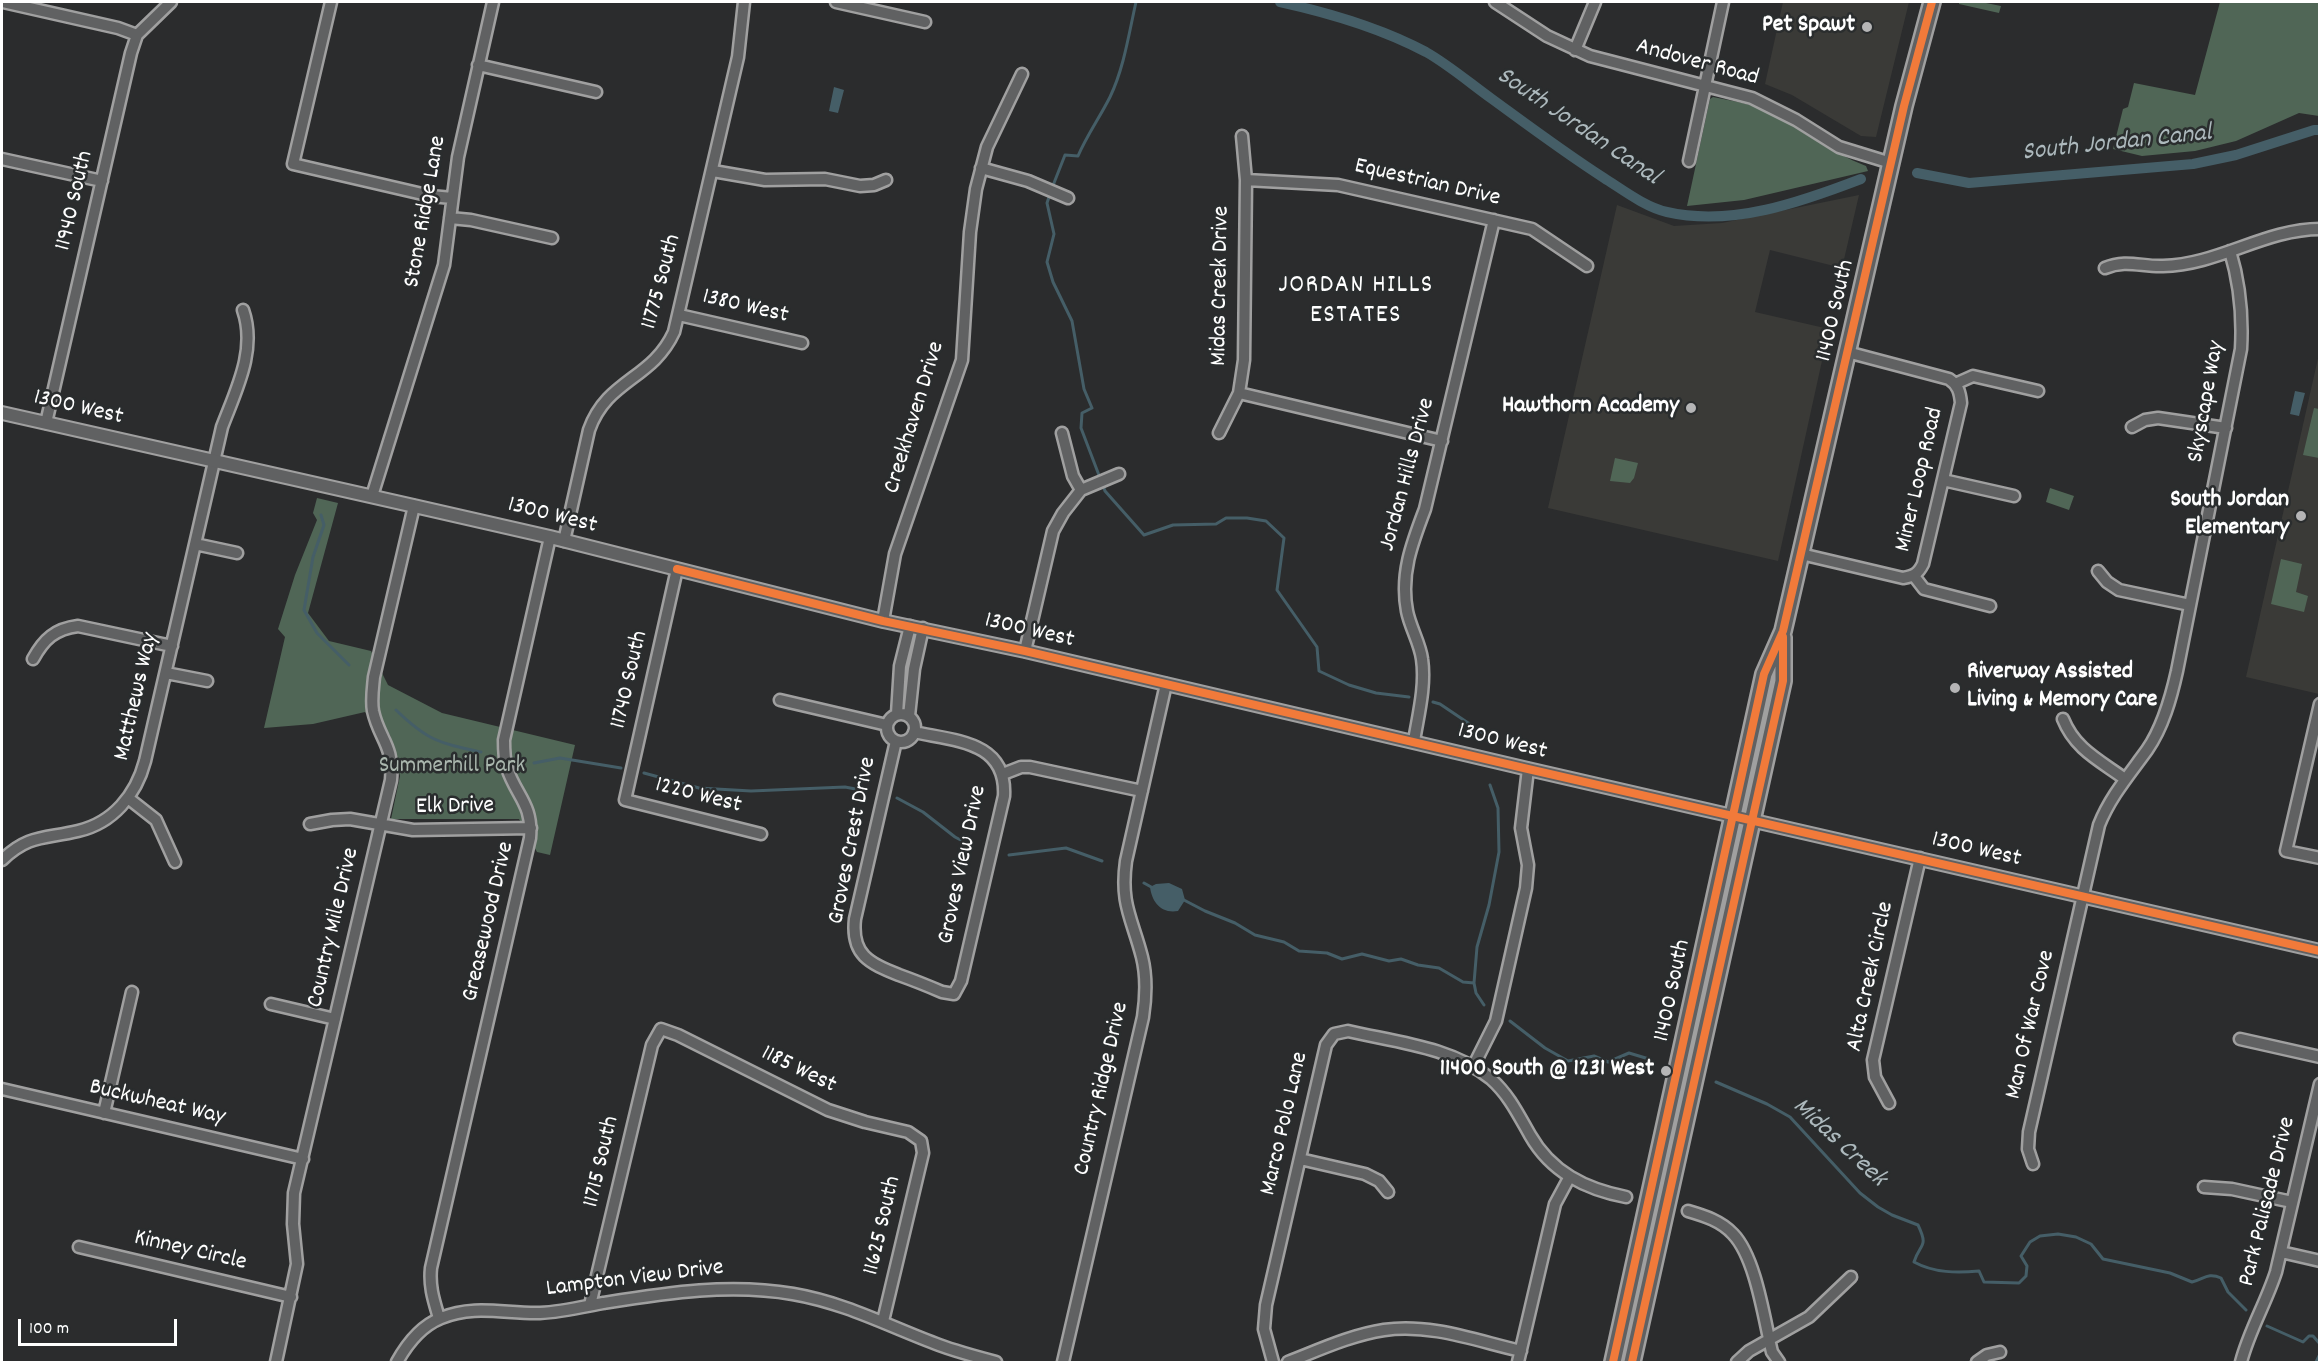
<!DOCTYPE html>
<html>
<head>
<meta charset="utf-8">
<style>
	body { margin:0 }
	#map { position:relative; width:2321px; height:1364px; overflow:hidden; background:#2b2c2d; font-family:Dekko,sans-serif }
	canvas { display:block }
	.frame { position:absolute; inset:0; border:3px solid #fff; pointer-events:none }
	.scale { position:absolute; left:18px; top:1319px; width:159px; height:27px; box-sizing:border-box; border:3px solid #fff; border-top:0; padding-left:8px; font-size:18px; line-height:21px; white-space:nowrap; color:#fff; -webkit-text-stroke:4px #2a2d2e; paint-order:stroke }
</style>
</head>
<body>
<div id="map">
<canvas width="2321" height="1364"></canvas>
<div class="frame"></div>
<div class="scale">100 m</div>
</div>
<script>
const context = document.querySelector('canvas').getContext('2d');
context.lineJoin = 'round';
function fill(path, color) {
  context.fillStyle = color;
  context.fill(path, 'evenodd');
}
function strokePath(path, color, width, dash) {
  context.strokeStyle = color;
  context.lineWidth = width;
  context.lineCap = dash ? 'butt' : 'round';
  context.setLineDash(dash || []);
  context.stroke(path);
}
function write(font, color, halo, rows, align = 'center') {
  context.font = font + ' Dekko,sans-serif';
  context.lineWidth = 5;
  context.setLineDash([]);
  context.textBaseline = 'middle';
  context.strokeStyle = halo;
  context.fillStyle = color;
  for (const [text, x, y, turn = 0] of rows) {
    context.save();
    context.translate(x, y);
    context.rotate((+turn || 0) * Math.PI / 180);
    context.textAlign = isNaN(turn) ? turn : align;
    if (halo) context.strokeText(text, 0, 0);
    context.fillText(text, 0, 0);
    context.restore();
  }
}
const built = new Path2D(`
	M 1783,2 L 1909,2 L 1876,137 L 1861,136 L 1792,95 L 1765,84 Z
	M 1859,195 L 1842,268 L 1770,250 L 1755,312 L 1829,329 L 1778,561 L 1548,508 L 1617,205 L 1674,226 L 1722,223 Z
	M 2319,354 L 2319,694 L 2246,677 Z`);
const green = new Path2D(`
	M 1959,2 L 1981,2 L 2001,6 L 1999,13 L 1959,4 Z
	M 2220,2 L 2319,2 L 2319,116 L 2299,113 L 2236,141 L 2195,151 L 2142,156 L 2113,149 L 2123,109 L 2128,107 L 2134,83 L 2195,95 Z
	M 1713,97 C 1733,101 1754,104 1772,114 C 1805,132 1830,152 1866,166 L 1868,171 L 1744,200 L 1687,206 L 1710,99 Z
	M 2314,408 L 2319,409 L 2319,458 L 2303,455 Z
	M 1615,458 L 1638,463 L 1634,478 L 1630,483 L 1610,481 Z
	M 2050,488 L 2074,496 L 2069,510 L 2046,502 Z
	M 317,498 L 338,503 L 308,613 L 329,641 L 371,651 L 388,685 L 442,713 L 575,745 L 550,855 L 537,852 L 519,819 L 391,819 L 400,776 L 390,735 L 365,712 L 313,724 L 264,728 L 285,637 L 278,629 L 295,575 L 317,520 L 313,513 Z
	M 2281,559 L 2302,564 L 2296,592 L 2308,596 L 2304,612 L 2271,604 Z`);
const water = new Path2D(`
	M 834,87 L 844,90 L 838,113 L 829,111 Z
	M 2295,391 L 2305,393 L 2299,416 L 2290,414 Z
	M 1169,883 L 1182,889 L 1185,900 L 1178,911 C 1161,914 1152,902 1150,887 L 1156,884 Z`);
const stream = new Path2D(`
	M 1052,188 L 1065,155 L 1078,156 C 1087,135 1100,117 1110,97 C 1124,68 1129,33 1136,2
	M 1050,194 L 1047,203 L 1054,234 L 1047,262 L 1053,282 L 1072,321 L 1084,389 L 1092,408 L 1082,413 L 1081,428 L 1105,491 L 1144,535 L 1173,525 L 1216,524 L 1226,518 L 1247,518 L 1266,521 L 1284,538 L 1277,590 L 1317,647 L 1319,671 L 1349,685 L 1376,693 L 1409,697
	M 321,515 L 324,525 L 313,557 L 304,610 L 317,633 L 349,665
	M 1433,702 L 1440,704 L 1483,733
	M 396,710 C 428,741 439,743 481,752
	M 534,763 L 560,758 L 621,768
	M 644,773 L 699,788 L 751,791 L 845,787 L 866,791
	M 897,798 L 923,812 L 955,837 L 972,846
	M 1009,855 L 1066,848 L 1102,861
	M 1144,883 L 1153,888
	M 1182,899 L 1205,911 L 1235,923 L 1255,935 L 1284,942 L 1299,951 L 1327,953 L 1342,959 L 1362,954 L 1389,961 L 1401,959 L 1418,965 L 1439,968 L 1463,982 L 1474,983
	M 1484,1005 L 1476,993 L 1474,983 L 1477,947 L 1489,905 L 1499,852 L 1498,808 L 1490,785
	M 1510,1021 L 1545,1048 L 1568,1061 L 1594,1056 L 1608,1062 L 1629,1053 L 1649,1059
	M 1716,1082 L 1767,1104 L 1790,1117 L 1860,1193 L 1878,1207 L 1892,1215 L 1918,1225 C 1929,1248 1920,1243 1914,1262 C 1934,1273 1957,1273 1979,1271 L 1984,1282 L 2019,1283 L 2026,1276 L 2027,1266 L 2021,1256 L 2030,1242 L 2040,1236 L 2058,1234 L 2076,1237 L 2091,1244 L 2103,1259 L 2170,1273 L 2192,1282 C 2204,1279 2208,1272 2221,1278 L 2228,1292 L 2246,1310
	M 2267,1326 L 2303,1342 L 2309,1336 L 2313,1336 L 2320,1344
	M 2316,1362 L 2320,1354`);
const canal = new Path2D(`
	M 1280,2 C 1330,13 1381,28 1426,52 C 1449,65 1471,84 1492,99 C 1529,126 1565,153 1604,178 C 1623,190 1645,207 1667,212 C 1732,227 1801,202 1861,179
	M 1917,173 L 1969,183 L 2193,164 L 2236,155 L 2314,130 L 2320,130`);
const minor = new Path2D(`
	M 3,2 L 118,28 L 137,35
	M 331,2 L 293,164 L 431,196 L 452,198
	M 836,2 L 925,22
	M 1495,2 L 1547,36 L 1590,56 L 1752,98 L 1796,120 L 1839,147 L 1891,163
	M 1575,50 L 1595,2
	M 478,65 L 596,92
	M 2,159 L 102,181
	M 1689,161 L 1723,2
	M 981,168 L 1028,181 L 1068,198
	M 713,171 L 765,180 L 825,179 L 860,186 L 874,185 L 886,180
	M 1246,180 L 1338,185 L 1532,229 L 1587,266
	M 450,218 L 471,220 L 552,238
	M 2105,268 C 2126,259 2142,267 2163,266 C 2218,265 2265,229 2320,229
	M 679,315 L 802,343
	M 1955,384 L 1973,376 L 2038,391
	M 1239,393 L 1442,441
	M 46,423 L 131,53 L 137,35 L 171,2
	M 2132,427 L 2145,420 L 2158,418 L 2226,428
	M 1062,433 L 1073,476 L 1081,490
	M 1219,433 L 1239,393 L 1244,360 L 1246,180 L 1242,136
	M 1943,480 L 2014,496
	M 372,496 L 444,265 L 458,157 L 493,2
	M 564,541 L 589,430 C 607,379 652,380 674,332 L 738,57 L 744,2
	M 195,544 L 237,553
	M 1801,554 L 1903,578 C 1914,576 1918,574 1923,564 L 1961,403 C 1960,392 1958,385 1949,379 L 1847,352
	M 677,569 L 625,800 L 761,834
	M 2098,571 L 2107,582 L 2119,590 L 2190,605
	M 1914,576 L 1924,589 L 1990,606
	M 883,621 L 895,554 L 962,360 L 970,232 L 976,189 L 987,147 L 1022,74
	M 1025,651 L 1053,531 L 1063,513 L 1081,490 L 1119,474
	M 33,659 C 44,639 55,629 78,626 L 172,646
	M 166,673 L 207,681
	M 780,700 L 887,725
	M 2320,704 L 2286,851 L 2320,858
	M 897,714 L 900,666 L 910,626
	M887 728a14 14 0 1 1 28 0a14 14 0 1 1-28 0Z
	M 909,716 L 914,669 L 923,628
	M 2063,719 C 2075,749 2099,760 2125,779
	M 896,741 L 855,919 C 851,955 869,963 899,975 C 913,980 928,986 942,992 L 954,994 L 961,981 L 1004,796 C 1007,741 955,741 914,732
	M 1414,741 C 1418,716 1426,686 1422,659 C 1420,643 1410,627 1407,611 C 1400,574 1412,543 1425,509 L 1494,220
	M 1003,774 L 1021,767 L 1030,767 L 1142,791
	M 128,798 L 156,820 L 175,862
	M 310,824 L 332,820 L 350,819 L 413,830 L 531,828
	M 2,860 C 29,834 45,839 78,831 C 113,823 136,795 145,761 L 222,427 C 236,390 257,350 243,310
	M 271,1004 L 335,1019
	M 2240,1039 L 2320,1057
	M 1473,1067 L 1496,1021 L 1526,888 L 1528,865 L 1521,828 L 1528,769
	M 2,1089 L 303,1159
	M 1889,1103 L 1875,1077 L 1873,1060 L 1920,858
	M 104,1113 L 132,992
	M 1300,1159 L 1365,1174 L 1379,1181 L 1388,1192
	M 2033,1164 L 2028,1149 L 2029,1132 L 2099,825 C 2110,797 2129,775 2147,750 C 2163,727 2171,698 2177,671 L 2241,349 C 2243,314 2240,284 2230,251
	M 2204,1187 L 2232,1189 L 2292,1202
	M 1688,1211 C 1705,1216 1721,1221 1733,1234 C 1756,1258 1764,1319 1772,1352 L 1779,1362
	M 79,1247 L 291,1297
	M 2281,1252 L 2320,1261
	M 590,1305 L 652,1045 L 661,1029 L 678,1035 L 828,1110 L 865,1122 L 908,1132 L 921,1141 L 923,1153 L 883,1321
	M 439,1318 C 434,1301 429,1287 431,1268 L 530,838 C 533,804 516,796 507,768 C 504,759 504,749 504,740 L 550,537
	M 276,1362 L 297,1264 L 293,1224 L 294,1193 L 391,780 C 394,745 379,739 373,711 C 371,700 373,688 374,677 L 414,506
	M 397,1362 C 407,1344 421,1326 441,1318 C 474,1304 506,1314 540,1313 C 561,1312 582,1307 603,1303 C 667,1293 729,1283 793,1294 C 846,1303 890,1327 939,1345 C 958,1352 977,1357 996,1362
	M 1063,1362 L 1143,1017 C 1146,997 1147,977 1142,957 C 1132,918 1120,904 1126,861 L 1166,684
	M 1273,1362 L 1264,1329 L 1266,1305 L 1326,1045 L 1334,1034 L 1348,1031 C 1395,1042 1452,1047 1491,1079 C 1509,1095 1518,1114 1530,1135 C 1551,1172 1585,1189 1626,1197
	M 1288,1362 C 1319,1350 1351,1335 1384,1330 C 1430,1323 1477,1341 1521,1351
	M 1518,1362 L 1555,1204 L 1569,1178
	M 1737,1362 L 1749,1351 L 1809,1317 L 1851,1277
	M 1977,1362 L 1987,1355 L 2000,1352
	M 2241,1362 C 2249,1331 2266,1303 2276,1272 L 2320,1084`);
const tertiary = new Path2D(`
	M 2,413 L 414,506 L 550,537 L 883,621 L 1025,651 L 1528,769 L 2320,951`);
const primary = new Path2D(`
	M 1613,1362 L 1764,674 L 1783,631 L 1904,106 L 1932,2
	M 1632,1362 L 1783,681 L 1783,637`);
const cycleway = new Path2D(`
	M 677,569 L 883,621 L 1025,651 L 1528,769 L 2320,951
	M 1613,1362 L 1764,674 L 1783,631 L 1904,106 L 1932,2
	M 1632,1362 L 1783,681 L 1783,637`);
const markers = [
	[1867,27,6,"#b5b5b6"],
	[1691,408,6,"#b5b5b6"],
	[2301,516,6,"#b5b5b6"],
	[1955,688,6,"#b5b5b6"],
	[1666,1071,6,"#b5b5b6"]
];
const poiNames = [
	["Pet Spawt",1855,27],
	["Hawthorn Academy",1679,408],
	["South Jordan",2289,502],
	["Elementary",2289,530],
	["Riverway Assisted",1967,674,"left"],
	["Living & Memory Care",1967,702,"left"],
	["11400 South @ 1231 West",1654,1071]
];
const streetNames = [
	["Andover Road",1697,64,15],
	["Equestrian Drive",1427,184,13],
	["11940 South",76,201,-77],
	["Stone Ridge Lane",427,212,-80],
	["11775 South",663,282,-75],
	["Midas Creek Drive",1222,286,-89],
	["1380 West",745,308,13],
	["11400 South",1837,311,-77],
	["Skyscape Way",2208,402,-80],
	["1300 West",78,409,13],
	["Creekhaven Drive",916,418,-73],
	["Jordan Hills Drive",1409,475,-75],
	["Miner Loop Road",1921,480,-77],
	["1300 West",552,517,14],
	["1300 West",1029,632,13],
	["11740 South",631,680,-77],
	["Matthews Way",138,697,-77],
	["1300 West",1502,743,14],
	["1220 West",698,797,14],
	["Elk Drive",455,808,-1],
	["Groves Crest Drive",854,841,-79],
	["1300 West",1976,851,13],
	["Groves View Drive",964,865,-78],
	["Greasewood Drive",490,922,-77],
	["Country Mile Drive",335,928,-77],
	["Alta Creek Circle",1872,977,-78],
	["11400 South",1674,991,-78],
	["Man Of War Cove",2032,1025,-77],
	["1185 West",798,1071,26],
	["Country Ridge Drive",1103,1089,-77],
	["Buckwheat Way",157,1104,13],
	["Marco Polo Lane",1286,1124,-77],
	["11715 South",603,1162,-77],
	["Park Palisade Drive",2269,1202,-76],
	["11625 South",884,1226,-77],
	["Kinney Circle",190,1252,13],
	["Lampton View Drive",635,1280,-7]
];
const parkNames = [
	["Summerhill Park",452,768]
];
const waterNames = [
	["South Jordan Canal",1577,128,34],
	["South Jordan Canal",2117,145,-6],
	["Midas Creek",1838,1144,43]
];
const neighbourhoodNames = [
	["JORDAN HILLS",1356,287],
	["ESTATES",1356,317]
];
fill(built, '#3a3a37');
fill(green, '#506656');
fill(water, '#455e67');
strokePath(stream, '#455e67', 3);
strokePath(canal, '#455e67', 10);
strokePath(minor, '#a0a0a0', 15);
strokePath(tertiary, '#a0a0a0', 16);
strokePath(primary, '#a0a0a0', 20);
strokePath(minor, '#606162', 10);
strokePath(tertiary, '#606162', 12);
strokePath(primary, '#606162', 15);
strokePath(cycleway, '#f17a3a', 8);
for (const [x, y, r, color] of markers) {
  const dot = new Path2D();
  dot.arc(x, y, r, 0, 2 * Math.PI);
  context.fillStyle = color;
  context.fill(dot);
  strokePath(dot, '#2a2d2e', 2);
}
write('bold 24px', '#fff', '#2a2d2e', poiNames, 'right');
write('24px', '#fff', '#2a2d2e', streetNames);
write('24px', '#aab7ae', '#2a2d2e', parkNames);
write('italic 26px', '#adb9bd', '#2a2d2e', waterNames);
context.letterSpacing = '1.5px';
write('26px', '#fff', '#2a2d2e', neighbourhoodNames);
context.letterSpacing = '0px';
</script>
</body>
</html>
